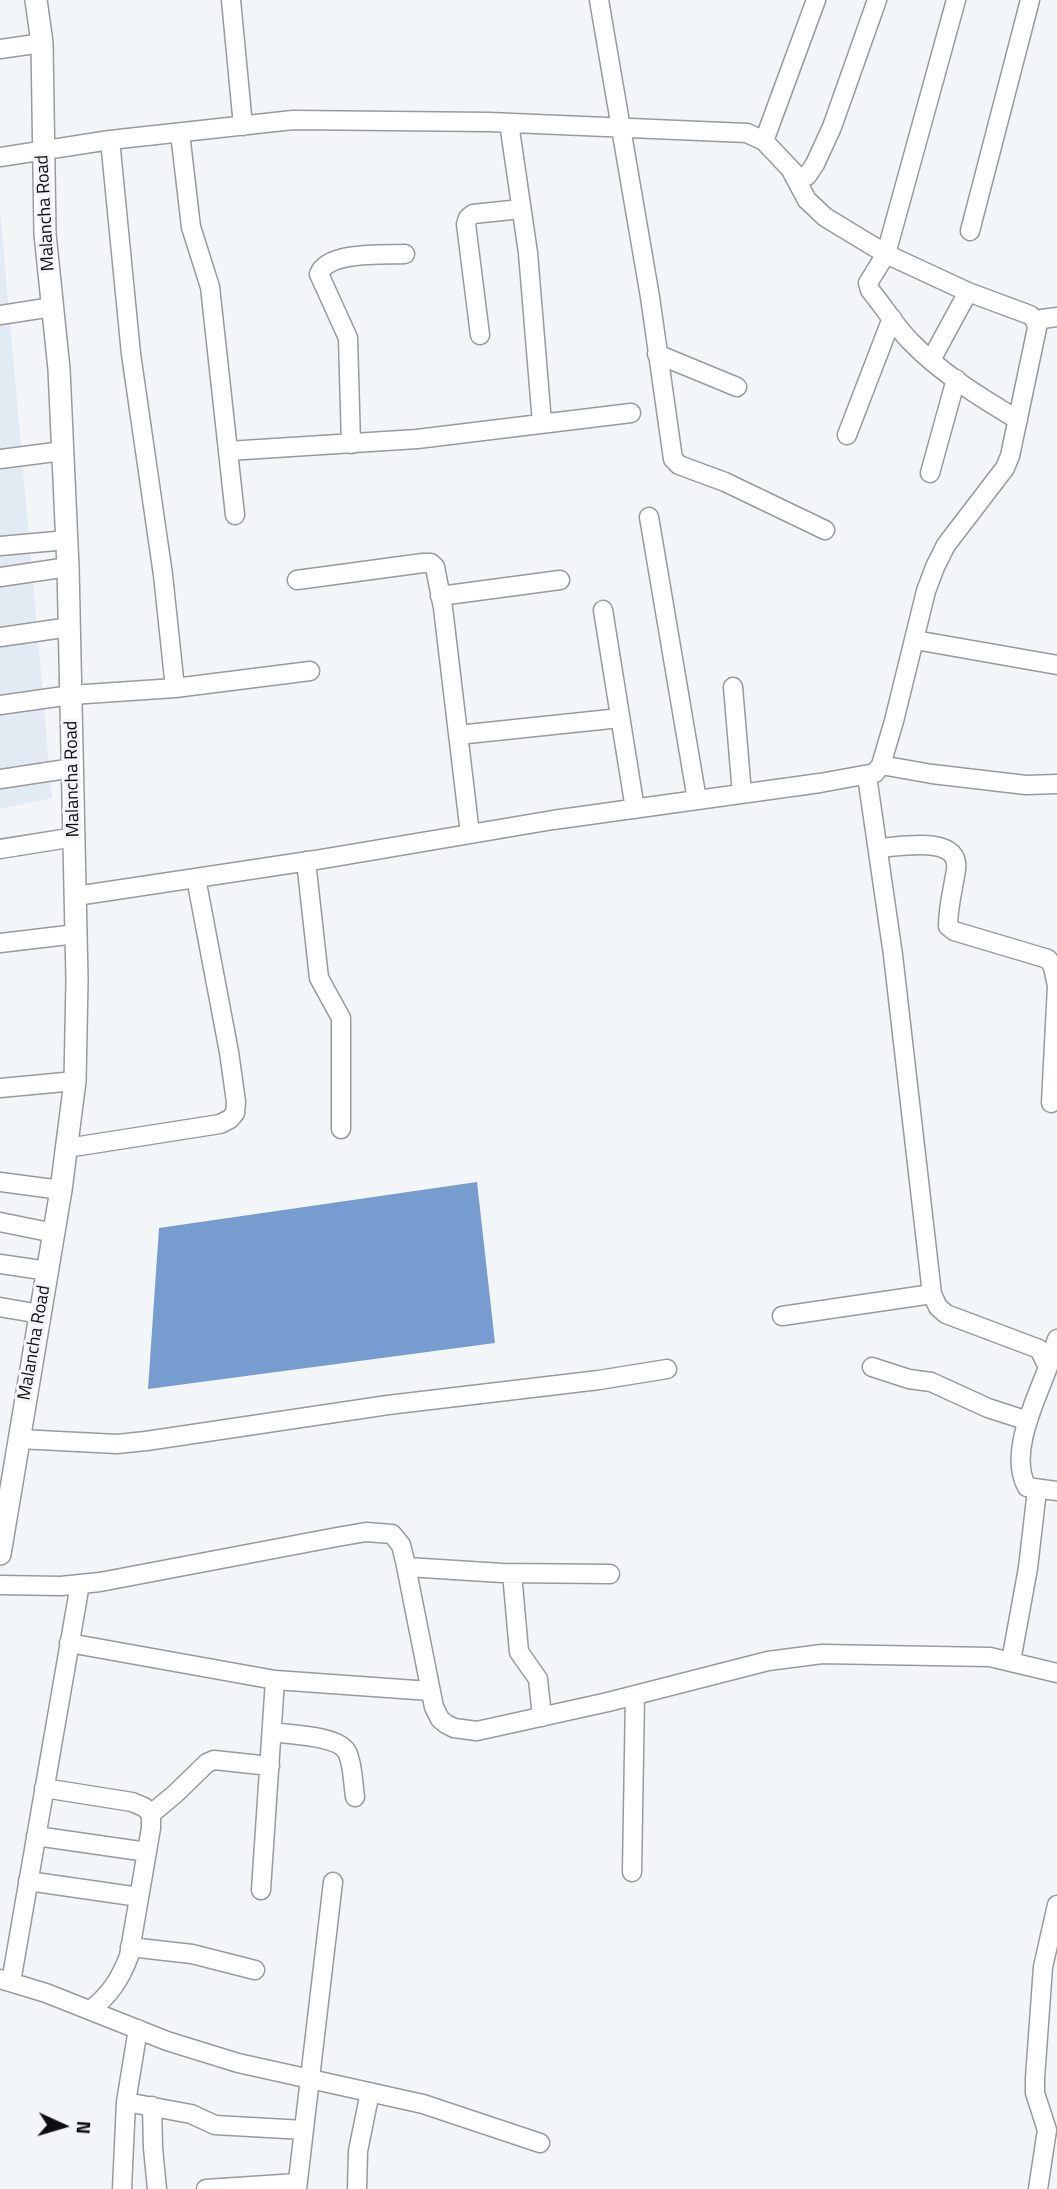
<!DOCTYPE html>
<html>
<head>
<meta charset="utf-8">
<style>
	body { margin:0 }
	#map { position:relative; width:1057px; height:2189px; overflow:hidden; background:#f3f6f9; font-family:"Titillium Web",sans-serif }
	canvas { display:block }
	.north { position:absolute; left:28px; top:2091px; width:70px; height:70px; -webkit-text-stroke:5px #f3f6f9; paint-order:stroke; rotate:94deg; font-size:19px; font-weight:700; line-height:28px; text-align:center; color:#0d0e0f }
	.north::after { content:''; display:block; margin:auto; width:24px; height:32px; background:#0d0e0f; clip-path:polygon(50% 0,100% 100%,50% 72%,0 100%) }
</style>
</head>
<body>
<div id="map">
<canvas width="1057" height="2189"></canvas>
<div class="north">N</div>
</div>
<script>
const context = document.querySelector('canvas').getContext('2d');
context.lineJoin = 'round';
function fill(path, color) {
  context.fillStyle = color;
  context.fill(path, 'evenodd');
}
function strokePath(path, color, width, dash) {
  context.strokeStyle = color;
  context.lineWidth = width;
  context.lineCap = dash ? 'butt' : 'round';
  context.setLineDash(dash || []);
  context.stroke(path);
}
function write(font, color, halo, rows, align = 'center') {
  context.font = font + ' "Titillium Web",sans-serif';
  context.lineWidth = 6;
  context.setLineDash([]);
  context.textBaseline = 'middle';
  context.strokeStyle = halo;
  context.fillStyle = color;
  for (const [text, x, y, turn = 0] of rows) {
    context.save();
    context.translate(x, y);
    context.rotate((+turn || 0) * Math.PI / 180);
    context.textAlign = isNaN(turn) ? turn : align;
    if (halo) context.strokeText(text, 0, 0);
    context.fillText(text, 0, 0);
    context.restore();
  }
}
const built = new Path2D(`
	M 0,209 L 52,798 L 0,809 Z`);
const water = new Path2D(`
	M 477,1182 L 495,1343 L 148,1389 L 159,1228 Z`);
const minor = new Path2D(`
	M 231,0 L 243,126
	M 599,0 L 650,297 L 673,459 L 679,465 L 725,482 L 825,530
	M 956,0 L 886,254 L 868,283 L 870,290 C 884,307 896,327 911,342 C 942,374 980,397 1018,420
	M 0,49 L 42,43
	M 509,123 L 528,253 L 542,423
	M 180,133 L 191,227 L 210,287 L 235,515
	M 110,140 L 131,354 L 163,575 L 175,688
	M 764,141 L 816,0
	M 0,157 L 110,140 L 293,120 L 489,122 L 747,133 L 764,141 L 799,178 L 807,176 L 815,164 L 832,127 L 877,0
	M 970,231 L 1030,0
	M 0,315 L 52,307
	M 1035,320 L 1057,317
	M 480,335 L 466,224 L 468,218 L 473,214 L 521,209
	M 657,354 L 737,387
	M 931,360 L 968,292
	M 847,435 L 892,318
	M 351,444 L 348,338 L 319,274 C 328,251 384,255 405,254
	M 228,451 L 417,439 L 631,413
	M 0,459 L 63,451
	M 930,473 L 956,379
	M 649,517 L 697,800
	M 0,546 L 67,540
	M 0,577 L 68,567
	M 297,580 L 423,563 L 431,563 L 435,567 L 443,608 L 470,834
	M 440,596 L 560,580
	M 603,610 L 635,809
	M 0,637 L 70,627
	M 915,640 L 1057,665
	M 733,687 L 742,794
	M 0,705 L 71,695 L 175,688 L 310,671
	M 458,735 L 620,718
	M 881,765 L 932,774 L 1026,785 L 1057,784
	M 867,776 L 893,955 L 932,1294 L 938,1307 L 946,1314 L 1039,1349 L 1048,1367 C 1036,1400 1008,1454 1027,1487 L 1057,1491
	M 0,779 L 73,768
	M 878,848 C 900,847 961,834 956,870 C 953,889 948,907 948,926 L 954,931 L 1048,959 L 1053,967 L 1057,986 L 1051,1103
	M 0,849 L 75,837
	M 306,861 L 319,978 L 341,1018 L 341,1129
	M 76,896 L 322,859 L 553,820 L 820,783 L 875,773 L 881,765 L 894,721 L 926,591 L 935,567 L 946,545 L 1005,468 L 1010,456 L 1037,328 L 1035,320 L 1030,315 L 968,292 L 886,254 L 848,231 L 825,217 L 807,200 L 792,172
	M 0,943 L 76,934
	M 0,1088 L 75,1081
	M 67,1148 L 220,1124 L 230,1119 L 235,1113 L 236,1102 L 229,1052 L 196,878
	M 0,1182 L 61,1190
	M 0,1222 L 54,1233
	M 0,1264 L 48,1271
	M 0,1307 L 40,1314
	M 782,1316 L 932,1294
	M 872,1367 L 909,1379 L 931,1382 L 988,1408 L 1028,1421
	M 1048,1367 L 1057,1339
	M 19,1439 L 117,1444 L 146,1441 L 388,1405 L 599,1380 L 667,1369
	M 407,1567 L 502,1573 L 610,1574
	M 512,1573 L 519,1652 L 538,1679 L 542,1717
	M 0,1585 L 61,1586 L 100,1582 L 337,1537 L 366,1532 L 392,1534 L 401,1545 L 405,1561 L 434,1707 L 440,1719 L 446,1724 L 454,1728 L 477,1731 L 608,1702 L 768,1661 L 822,1654 L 990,1657 L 1057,1673
	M 69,1643 L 275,1680 L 430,1691
	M 1011,1661 L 1028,1568 L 1037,1490
	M 272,1732 C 290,1735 338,1735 347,1752 C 353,1764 353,1784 355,1797
	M 44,1788 L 132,1802 L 144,1807 L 151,1814 L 151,1828 L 129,1956 C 120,1980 110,1994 91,2010
	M 151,1814 L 175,1794 L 207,1763 L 214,1760 L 270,1766
	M 36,1836 L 147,1852
	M 632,1872 L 635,1695
	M 28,1881 L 139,1897
	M 261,1890 L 275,1680
	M 130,1947 L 192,1954 L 255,1970
	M 0,1979 L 46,1993 L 167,2041 L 238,2063 L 423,2104 L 540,2143
	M 11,1982 L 80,1584
	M 126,2102 L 191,2114 L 215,2125 L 304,2130
	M 152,2106 L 153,2148 L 157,2189
	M 122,2189 L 126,2102 L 138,2029
	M 206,2189 L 297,2183
	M 297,2189 L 333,1882
	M 357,2189 L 358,2151 L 370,2092
	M 1038,2189 L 1047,2130 L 1035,2093 L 1035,2078 L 1043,1967 L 1057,1905`);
const major = new Path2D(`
	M 0,1554 L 61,1190 L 75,1081 L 77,980 L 68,567 L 59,369 L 45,234 L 42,43 L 36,0`);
const streetNames = [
	["Malancha Road",46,213,-93],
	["Malancha Road",73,779,-91],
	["Malancha Road",35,1343,-80]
];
fill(built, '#e2eaf3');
fill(water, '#769cd0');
strokePath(minor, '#989a9d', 21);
strokePath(major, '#989a9d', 24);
strokePath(minor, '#fff', 18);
strokePath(major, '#fff', 21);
write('18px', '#0d0e0f', '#f3f6f9', streetNames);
</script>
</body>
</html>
